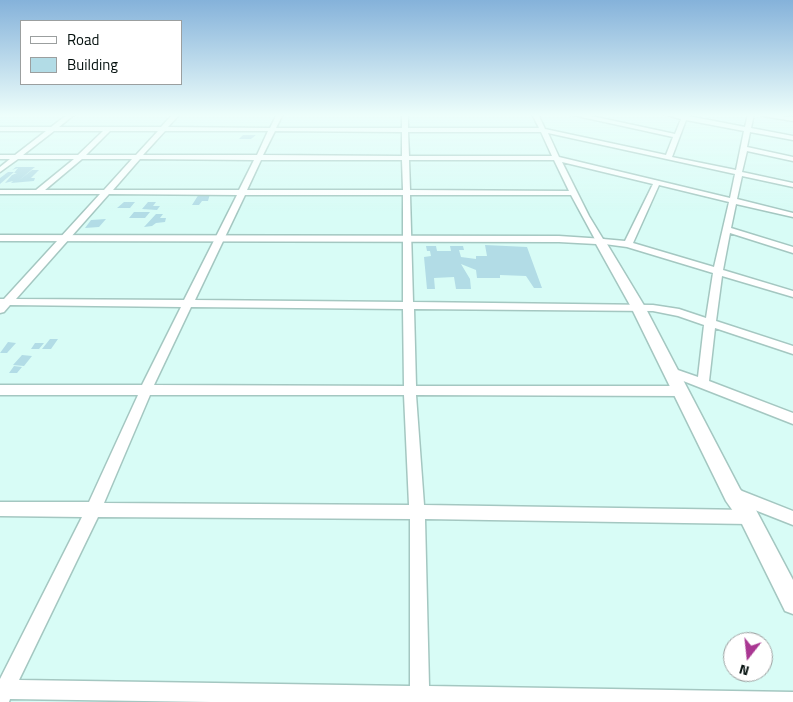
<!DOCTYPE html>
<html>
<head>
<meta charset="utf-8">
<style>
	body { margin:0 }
	#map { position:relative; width:793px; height:702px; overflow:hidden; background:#d8fcf6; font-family:"Titillium Web",sans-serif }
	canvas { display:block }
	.legend { position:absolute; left:20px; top:20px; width:162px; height:65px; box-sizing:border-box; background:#fff; border:1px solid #9b9f9f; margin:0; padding:6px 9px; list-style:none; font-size:15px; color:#04100e }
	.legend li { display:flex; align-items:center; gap:10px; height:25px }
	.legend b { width:25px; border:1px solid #9b9f9f }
	.north { position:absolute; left:723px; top:632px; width:50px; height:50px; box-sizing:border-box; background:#fff; border:1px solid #9b9f9f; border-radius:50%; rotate:196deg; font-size:14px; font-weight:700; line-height:20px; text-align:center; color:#04100e }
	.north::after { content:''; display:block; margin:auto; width:18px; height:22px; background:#a93792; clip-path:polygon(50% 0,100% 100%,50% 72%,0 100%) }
</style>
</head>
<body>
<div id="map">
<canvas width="793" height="702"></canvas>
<ul class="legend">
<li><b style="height:6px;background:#fff"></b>Road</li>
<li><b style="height:14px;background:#b2dce6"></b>Building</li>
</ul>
<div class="north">N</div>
</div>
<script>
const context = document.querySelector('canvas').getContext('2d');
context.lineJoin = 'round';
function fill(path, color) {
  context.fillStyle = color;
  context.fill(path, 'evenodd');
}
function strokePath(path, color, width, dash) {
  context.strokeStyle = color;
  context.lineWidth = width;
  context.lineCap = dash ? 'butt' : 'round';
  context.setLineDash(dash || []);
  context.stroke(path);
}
const building = new Path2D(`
	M 243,135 L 256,135 L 251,139 L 239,139 Z
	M 16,167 L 35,167 L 18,181 L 32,170 L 39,170 L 31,178 L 35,178 L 34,181 L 11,183 L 13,181 L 5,183 L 12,175 L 17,173 L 14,173 L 18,168 L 12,170 Z
	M 8,172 L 14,172 L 0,184 L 0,178 Z
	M 199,194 L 210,194 L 208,201 L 202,201 L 199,205 L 192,205 Z
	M 124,202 L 135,202 L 130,208 L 117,208 Z
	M 148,202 L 156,202 L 153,206 L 160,206 L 157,210 L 142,209 Z
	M 134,212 L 150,212 L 145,218 L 129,218 Z
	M 156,214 L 163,214 L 160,218 L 166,218 L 165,222 L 156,223 L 152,226 L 144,227 Z
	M 106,219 L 99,227 L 85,228 L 91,220 Z
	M 485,245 L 527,247 L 542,288 L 534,288 L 526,276 L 500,275 L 500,278 L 477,278 L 476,270 L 461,264 L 470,279 L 471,289 L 456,289 L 454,277 L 434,278 L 435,289 L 427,289 L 424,257 L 431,256 L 430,251 L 427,251 L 426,246 L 436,246 L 437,251 L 451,251 L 450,246 L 463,246 L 464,250 L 459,250 L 461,257 L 476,259 L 476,256 L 487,256 Z
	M 50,339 L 58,339 L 51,349 L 42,349 Z
	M 8,342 L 16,343 L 7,353 L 0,353 Z
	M 35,343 L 44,343 L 39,349 L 31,349 Z
	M 22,355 L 32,356 L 24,366 L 13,365 Z
	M 14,366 L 22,367 L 17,373 L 9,373 Z`);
const street = new Path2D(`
	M 68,114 L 75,114 L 59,127 L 161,127 L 173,114 L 180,114 L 168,127 L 270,128 L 277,114 L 283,114 L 276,128 L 402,128 L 402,114 L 408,114 L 408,128 L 539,128 L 532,114 L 538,114 L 545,129 L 666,155 L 673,137 L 568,114 L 582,114 L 675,134 L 681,119 L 663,114 L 678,114 L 745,127 L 748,114 L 754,114 L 751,128 L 793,136 L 793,140 L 750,132 L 747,147 L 793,157 L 793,161 L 747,151 L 742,172 L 793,183 L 793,187 L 742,176 L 737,199 L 793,213 L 793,217 L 736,204 L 731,228 L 793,247 L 793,253 L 730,233 L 723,270 L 793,291 L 793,297 L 722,276 L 716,321 L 793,346 L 793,354 L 715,328 L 709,381 L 793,413 L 793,424 L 668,375 L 666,372 L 668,369 L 672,368 L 698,377 L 704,325 L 678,316 L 653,311 L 414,309 L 416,386 L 682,386 L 686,388 L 688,391 L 686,394 L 682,396 L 416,395 L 424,505 L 749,510 L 754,512 L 757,517 L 754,522 L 749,524 L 425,519 L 429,686 L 793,692 L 793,702 L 211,702 L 10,699 L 9,702 L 0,702 L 0,679 L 82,517 L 0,516 L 0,502 L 89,502 L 138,395 L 0,395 L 0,385 L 142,385 L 181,307 L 10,305 L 4,312 L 0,313 L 0,299 L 4,299 L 100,194 L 0,194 L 0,190 L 36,190 L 74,159 L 18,159 L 0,172 L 0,167 L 10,159 L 0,159 L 0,155 L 15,155 L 46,131 L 0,131 L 0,127 L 51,127 ZM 686,120 L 744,131 L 736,170 L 672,157 ZM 54,131 L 103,131 L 78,155 L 23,155 ZM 110,131 L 158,131 L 136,155 L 86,155 ZM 165,131 L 268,131 L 257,155 L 143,155 ZM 275,131 L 402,132 L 402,156 L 263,155 ZM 408,132 L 541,132 L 552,156 L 409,156 ZM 548,133 L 735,174 L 730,198 L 559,157 ZM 82,159 L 132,159 L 104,190 L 45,190 ZM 140,159 L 254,160 L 239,190 L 113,190 ZM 261,160 L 402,160 L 403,190 L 247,190 ZM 409,160 L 554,160 L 569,191 L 410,190 ZM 562,162 L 653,184 L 625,241 L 603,239 L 589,216 ZM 659,185 L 729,202 L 714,267 L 633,243 ZM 109,194 L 237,195 L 184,300 L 16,299 ZM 245,195 L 403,195 L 403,302 L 195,300 ZM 410,195 L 571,195 L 597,243 L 627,247 L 713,273 L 706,318 L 679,309 L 653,305 L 413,302 ZM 191,307 L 403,309 L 404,386 L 154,385 ZM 150,395 L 404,395 L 409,505 L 104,503 ZM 98,517 L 410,519 L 410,686 L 19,680 Z
	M 760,114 L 793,117 L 793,121 L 763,116 Z
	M 737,489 L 793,511 L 793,525 L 732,501 L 730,496 L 732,491 Z`);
const secondary = new Path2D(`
	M 0,235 L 559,236 L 604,239 L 645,307 L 740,489 L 756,510 L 793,580 L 793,614 L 785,611 L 742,524 L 726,501 L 631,307 L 596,244 L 559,242 L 0,241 Z`);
fill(building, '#b2dce6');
strokePath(street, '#a4c7c1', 3);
strokePath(secondary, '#a4c7c1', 3);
fill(street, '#fff');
fill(secondary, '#fff');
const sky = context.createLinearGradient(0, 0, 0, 213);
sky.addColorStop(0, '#85b2da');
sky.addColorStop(0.54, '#edfefb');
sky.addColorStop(1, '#edfefb00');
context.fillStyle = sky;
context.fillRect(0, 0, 793, 213);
</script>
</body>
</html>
